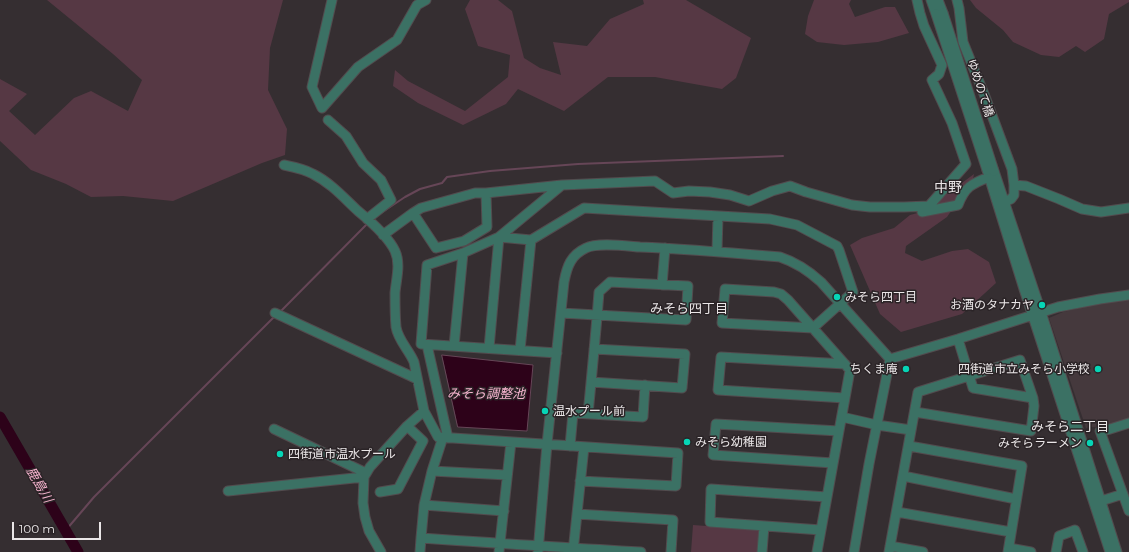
<!DOCTYPE html>
<html>
<head>
<meta charset="utf-8">
<style>
	body { margin:0 }
	#map { position:relative; width:1129px; height:552px; overflow:hidden; background:#352e31; font-family:Montserrat,sans-serif }
	canvas { display:block }
	.scale { position:absolute; left:12px; top:522px; width:89px; height:18px; box-sizing:border-box; border:2px solid #eae6e7; border-top:0; padding-left:5px; font-size:12px; line-height:14px; white-space:nowrap; color:#eae6e7; -webkit-text-stroke:3px #2b2427; paint-order:stroke }
</style>
</head>
<body>
<div id="map">
<canvas width="1129" height="552"></canvas>
<div class="scale">100 m</div>
</div>
<script>
const context = document.querySelector('canvas').getContext('2d');
context.lineJoin = 'round';
function fill(path, color) {
  context.fillStyle = color;
  context.fill(path, 'evenodd');
}
function strokePath(path, color, width, dash) {
  context.strokeStyle = color;
  context.lineWidth = width;
  context.lineCap = dash ? 'butt' : 'round';
  context.setLineDash(dash || []);
  context.stroke(path);
}
function write(font, color, halo, rows, align = 'center') {
  context.font = font + ' Montserrat,"Noto Sans JP",sans-serif';
  context.lineWidth = 3;
  context.setLineDash([]);
  context.textBaseline = 'middle';
  context.strokeStyle = halo;
  context.fillStyle = color;
  for (const [text, x, y, turn = 0] of rows) {
    context.save();
    context.translate(x, y);
    context.rotate((+turn || 0) * Math.PI / 180);
    context.textAlign = isNaN(turn) ? turn : align;
    if (halo) context.strokeText(text, 0, 0);
    context.fillText(text, 0, 0);
    context.restore();
  }
}
const built = new Path2D(`
	M 1129,300 L 1129,420 L 1110,425 L 1086,428 L 1049,318 L 1063,312 L 1101,303 Z`);
const green = new Path2D(`
	M 47,0 L 283,0 L 270,48 L 268,90 L 287,129 L 285,155 L 262,163 L 173,201 L 123,196 L 91,197 L 66,184 L 31,170 L 0,141 L 0,79 L 27,94 L 9,111 L 35,135 L 74,98 L 91,91 L 128,111 L 142,80 L 113,54 Z
	M 470,0 L 498,0 L 512,11 L 524,58 L 540,68 L 561,75 L 553,42 L 587,46 L 610,19 L 644,4 L 643,0 L 686,0 L 751,38 L 736,78 L 722,89 L 655,77 L 608,77 L 564,111 L 518,89 L 506,104 L 463,125 L 418,103 L 393,86 L 395,70 L 408,81 L 465,111 L 508,77 L 510,55 L 478,46 L 465,9 Z
	M 814,0 L 851,0 L 849,4 L 855,17 L 885,7 L 895,7 L 909,33 L 878,42 L 844,45 L 817,42 L 805,34 L 808,16 Z
	M 970,0 L 1129,0 L 1129,2 L 1109,14 L 1104,39 L 1085,52 L 1076,46 L 1059,57 L 1041,55 L 1013,42 L 1003,30 L 976,8 Z
	M 974,174 L 973,179 L 947,217 L 906,246 L 905,253 L 922,261 L 952,251 L 968,249 L 989,262 L 996,283 L 962,314 L 901,332 L 880,314 L 850,245 L 862,238 L 894,228 L 910,215 L 929,210 L 935,203 Z
	M 693,525 L 760,530 L 759,552 L 691,552 Z`);
const water = new Path2D(`
	M 442,355 L 533,365 L 527,431 L 458,427 Z`);
const stream = new Path2D(`
	M 381,213 L 405,197 L 420,189 L 442,183 L 447,177 L 490,171 L 578,164 L 783,156
	M 280,312 L 368,223
	M 66,530 L 94,497 L 275,316`);
const river = new Path2D(`
	M 0,417 L 78,552`);
const minor = new Path2D(`
	M 332,0 L 312,87 L 322,108 L 358,67 L 397,40 L 417,5 L 426,0
	M 931,0 L 936,14
	M 938,0 L 943,13
	M 957,0 L 959,8 L 963,42 L 984,94 L 1012,169 L 1014,185 L 1014,195 L 1011,199 L 1004,202
	M 328,120 L 346,136 L 363,163 L 381,180 L 391,200 L 367,219
	M 284,165 C 294,167 304,169 313,174 C 331,183 344,198 358,211 C 369,220 389,238 395,251 C 401,264 396,280 395,293 C 395,304 395,316 396,327 C 398,340 409,350 414,362 L 424,411 L 438,437 L 678,453 L 676,486 L 580,481
	M 987,170 L 1024,289 L 1110,552
	M 994,171 L 1041,312 L 1117,552
	M 1014,185 L 1026,186 L 1059,199 L 1082,209 L 1101,212 L 1129,208
	M 922,212 L 958,205 C 965,187 971,184 989,177
	M 413,213 L 436,248 L 464,241 L 487,227 L 486,193
	M 383,235 L 413,213 L 421,208 L 475,193 L 486,193 L 562,185 L 655,181 L 673,193 L 689,191 L 710,192 L 730,195 L 749,201 L 772,191 L 790,186 L 806,192 L 852,205 L 870,207 L 904,207 L 929,206 L 966,164 L 952,123 L 932,80 L 939,74 L 942,65 L 924,26 L 920,13 L 917,0
	M 717,251 L 718,216
	M 662,285 L 665,248
	M 275,313 L 417,379
	M 561,313 L 686,320 L 688,286 L 610,282 L 599,292 C 596,332 592,373 588,414
	M 958,339 L 973,388 L 1033,398
	M 427,345 L 448,438
	M 454,346 L 463,253
	M 489,348 L 499,237 L 562,185
	M 520,350 L 531,240
	M 557,353 L 421,344 L 427,265 L 463,253 L 499,237 L 531,240 L 584,208 L 770,219 L 797,225 L 837,246 L 839,250 L 853,292 L 813,328 L 722,323 L 725,289 L 774,292 L 781,294 L 788,300 L 850,370 L 845,398
	M 890,359 L 958,339 L 1058,307 L 1100,299 L 1129,295
	M 591,382 L 682,388 L 685,354 L 594,349
	M 842,417 L 877,425 L 911,430
	M 1129,423 L 1110,429 L 1100,431 L 1129,511
	M 274,429 L 366,473
	M 570,446 L 573,413 L 643,417 L 645,385
	M 909,446 L 1022,466 L 1008,552
	M 833,463 L 713,455 L 716,424 L 839,431
	M 432,471 L 507,475
	M 903,476 L 1016,499
	M 228,491 L 364,477
	M 380,492 L 398,489 L 423,441 L 407,426
	M 1101,501 L 1123,494
	M 424,505 L 504,511
	M 897,512 L 1011,532
	M 577,514 L 673,520 L 671,552
	M 821,530 L 710,522 L 711,489 L 827,497
	M 421,538 L 424,505 L 432,471 L 443,437
	M 890,546 L 923,552
	M 1009,548 L 1031,552
	M 381,552 L 369,531 L 365,517 L 363,503 L 364,477 L 370,467 L 407,426 L 424,411
	M 420,552 L 421,538 C 494,543 567,548 641,552
	M 499,552 L 511,442
	M 538,552 L 547,444 L 564,282 C 567,266 571,255 586,248 C 597,242 627,246 640,247 C 687,249 733,253 780,257 C 795,262 809,271 821,282 L 890,359
	M 573,552 L 584,447
	M 762,552 L 764,526
	M 817,552 L 845,398 L 718,390 L 721,357 L 845,364
	M 854,552 L 869,464 L 890,359
	M 889,552 L 918,392 L 1020,360 L 1033,398 L 1034,406 L 1031,431 L 915,412
	M 1056,552 L 1059,536 L 1075,530 L 1083,552`);
const minorBridge = new Path2D(`
	M 943,13 L 994,171
	M 936,14 L 987,170`);
const markers = [
	[837,297,4,"#06d5b6"],
	[1042,305,4,"#06d5b6"],
	[906,369,4,"#06d5b6"],
	[1098,369,4,"#06d5b6"],
	[545,411,4,"#06d5b6"],
	[687,442,4,"#06d5b6"],
	[1090,443,4,"#06d5b6"],
	[280,454,4,"#06d5b6"]
];
const streetNames = [
	["ゆめのて橋",980,88,72]
];
const poiNames = [
	["みそら四丁目",845,297],
	["お酒のタナカヤ",1034,305,"right"],
	["ちくま庵",898,369,"right"],
	["四街道市立みそら小学校",1090,369,"right"],
	["温水プール前",553,411],
	["みそら幼稚園",695,442],
	["みそらラーメン",1082,443,"right"],
	["四街道市温水プール",288,454]
];
const neighbourhoodNames = [
	["みそら四丁目",689,309],
	["みそら二丁目",1070,427]
];
const waterNames = [
	["みそら調整池",486,394],
	["鹿島川",39,485,60]
];
const quarterNames = [
	["中野",948,188]
];
fill(built, '#45393d');
fill(green, '#563844');
fill(water, '#2d0219');
strokePath(water, '#664657', 1);
strokePath(stream, '#664657', 2);
strokePath(river, '#2d0219', 11);
strokePath(minor, '#524b4e', 11);
strokePath(minor, '#3b7164', 9);
strokePath(minorBridge, '#524b4e', 11, []);
strokePath(minorBridge, '#3b7164', 9);
for (const [x, y, r, color] of markers) {
  const dot = new Path2D();
  dot.arc(x, y, r, 0, 2 * Math.PI);
  context.fillStyle = color;
  context.fill(dot);
  strokePath(dot, '#2b2427', 1.5);
}
write('12px', '#eae6e7', '#2b2427', streetNames);
write('12px', '#eae6e7', '#2b2427', poiNames, 'left');
write('13px', '#eae6e7', '#2b2427', neighbourhoodNames);
write('italic 13px', '#f8b5d0', '#2b2427', waterNames);
write('14px', '#eae6e7', '#2b2427', quarterNames);
</script>
</body>
</html>
